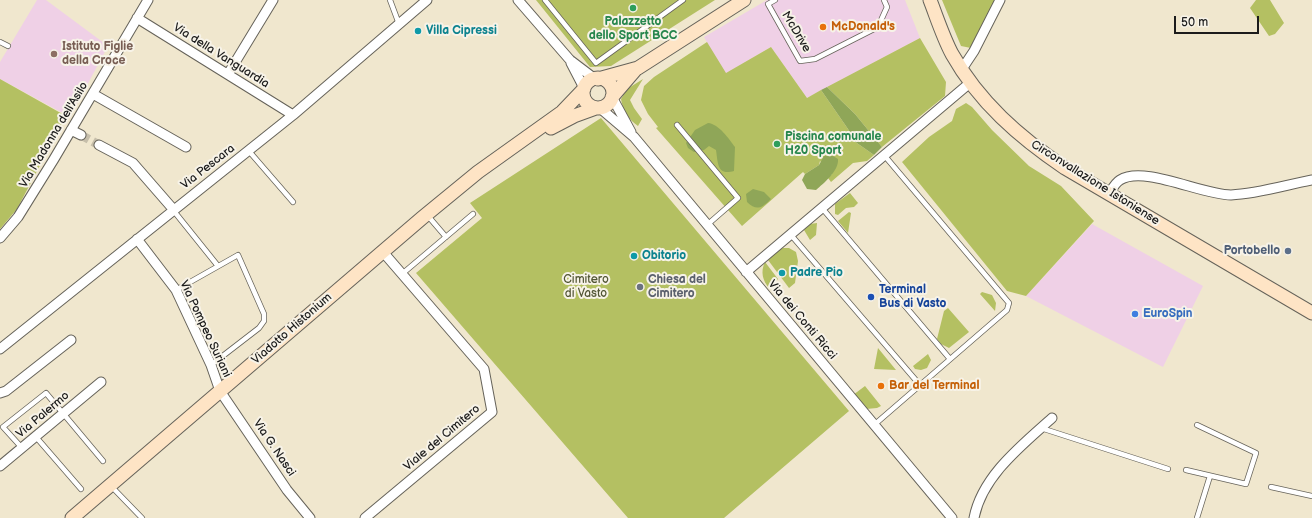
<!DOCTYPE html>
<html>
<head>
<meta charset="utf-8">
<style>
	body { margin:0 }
	#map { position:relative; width:1312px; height:518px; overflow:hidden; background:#f0e7ce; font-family:"Balsamiq Sans",sans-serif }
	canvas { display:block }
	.scale { position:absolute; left:1174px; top:16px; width:85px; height:18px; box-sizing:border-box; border:2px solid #1c1c1c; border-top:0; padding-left:5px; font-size:12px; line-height:14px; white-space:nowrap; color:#1c1c1c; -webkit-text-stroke:3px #f7f3e8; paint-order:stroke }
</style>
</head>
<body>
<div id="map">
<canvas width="1312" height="518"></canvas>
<div class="scale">50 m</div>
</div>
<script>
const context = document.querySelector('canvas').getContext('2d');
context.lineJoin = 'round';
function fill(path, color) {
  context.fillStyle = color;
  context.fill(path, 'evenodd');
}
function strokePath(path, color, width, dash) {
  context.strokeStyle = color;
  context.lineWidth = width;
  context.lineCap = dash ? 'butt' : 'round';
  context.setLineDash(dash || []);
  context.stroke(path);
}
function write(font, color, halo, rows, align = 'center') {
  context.font = font + ' "Balsamiq Sans",sans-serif';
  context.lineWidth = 4;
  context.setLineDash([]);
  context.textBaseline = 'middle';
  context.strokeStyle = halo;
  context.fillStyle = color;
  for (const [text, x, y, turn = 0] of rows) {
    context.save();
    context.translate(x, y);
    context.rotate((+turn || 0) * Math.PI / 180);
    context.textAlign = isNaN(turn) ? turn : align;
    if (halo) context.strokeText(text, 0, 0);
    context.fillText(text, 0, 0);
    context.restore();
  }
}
const built = new Path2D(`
	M 37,0 L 46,0 L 108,46 L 70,117 L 0,79 L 0,62 Z
	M 767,0 L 905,0 L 920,38 L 807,98 L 771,47 L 725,74 L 704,37 Z
	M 1092,224 L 1203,286 L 1163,367 L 1026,296 Z`);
const green = new Path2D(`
	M 536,0 L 715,0 L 611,66 L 590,67 Z
	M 942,0 L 995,0 L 971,48 L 961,46 Z
	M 1256,0 L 1270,0 L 1284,23 L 1275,34 L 1269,36 L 1250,8 Z
	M 920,38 L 946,82 L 945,96 L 882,147 L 855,114 L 827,87 Z
	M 707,42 L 726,73 L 771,47 L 807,98 L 821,90 L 848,129 L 854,141 L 874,155 L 867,161 L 853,163 L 831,182 L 828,178 L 832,174 L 820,161 L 819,165 L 805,174 L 803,172 L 742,226 L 656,128 L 658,127 L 648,114 L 641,100 L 644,86 L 654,77 Z
	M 0,79 L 66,116 L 17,209 L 0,229 Z
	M 643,79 L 630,100 L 634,108 L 642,119 L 638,126 C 628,119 623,111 621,99 L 627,89 Z
	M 966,103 L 972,107 L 992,130 L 1029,166 L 1061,186 L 1094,221 L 1026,296 L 1007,291 L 902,162 L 929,137 L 952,121 L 956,109 Z
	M 601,118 L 849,411 L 724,518 L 628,518 L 416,273 L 482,218 L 470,203 Z
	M 850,193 L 858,203 L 854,207 L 846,208 L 838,215 L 835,214 L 835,204 Z
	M 849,212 L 851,213 L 848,233 L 838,221 Z
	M 817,223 L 816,235 L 810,240 L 804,230 L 810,224 Z
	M 783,248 L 789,248 L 796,252 L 798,261 L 795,283 L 789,288 L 768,260 L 772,254 Z
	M 765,262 L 778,279 L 769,288 C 763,281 760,272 765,262 Z
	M 982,292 L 992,295 L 996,303 L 995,311 L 980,294 Z
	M 948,308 L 969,332 L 949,348 L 941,344 L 937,339 L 944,311 Z
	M 878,348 L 896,370 L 874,369 Z
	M 928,354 L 931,360 L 927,368 L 921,370 L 915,369 L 913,366 Z
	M 865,386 L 881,406 L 877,408 L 866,409 L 853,395 Z`);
const forest = new Path2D(`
	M 827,87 L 855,114 L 882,147 L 874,155 L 854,141 L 848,129 L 821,90 Z
	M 708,123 C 719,124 729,139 735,147 L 734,171 C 717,176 718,163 716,150 L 709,146 L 704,150 L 694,152 L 688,148 L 686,143 L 695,130 Z
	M 824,156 L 833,156 L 838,159 C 839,171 824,183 816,190 L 807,189 L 802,180 L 805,174 L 819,165 Z
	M 753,189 L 764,192 L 771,199 C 763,207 757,212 747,202 L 746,194 Z`);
const streetTunnel = new Path2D(`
	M 81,135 L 99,145`);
const lane = new Path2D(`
	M 390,0 L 399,24
	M 545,0 L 596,63 L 683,0
	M 775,0 L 768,4 L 800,61 L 815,59 L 878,27 L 887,7 L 884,0
	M 0,42 L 8,46
	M 677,125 L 738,198 L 707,225
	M 248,150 L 293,202
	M 822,208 L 950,359
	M 173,210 L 218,266
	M 428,216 L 446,237
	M 791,235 L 920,385
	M 402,274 L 473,214
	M 176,290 L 238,255 L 264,314 L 264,321 L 259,328 L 211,365
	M 874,425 L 1007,310 L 1009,303 L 884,155
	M 1041,428 L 1168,469
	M 36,437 L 81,489
	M 23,449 L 3,427 L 46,393 L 103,461
	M 1186,470 L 1246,484 L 1256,453 L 1197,425
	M 111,486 L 142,518
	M 1271,487 L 1312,496
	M 1197,518 L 1210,476`);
const street = new Path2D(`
	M 518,0 L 570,60 L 595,79
	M 137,18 L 293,115
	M 571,63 L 584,88
	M 962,69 L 974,51 L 1000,0
	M 228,74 L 273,0
	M 93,94 L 186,147
	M 612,97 L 631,132
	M 600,108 L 634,137 L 952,518
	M 71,130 L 81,135
	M 99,145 L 133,163 L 173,209
	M 1109,194 C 1112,189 1115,183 1120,180 C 1144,165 1202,195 1231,195 C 1257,194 1286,185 1312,180
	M 0,238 L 18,217 L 54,159 L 148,0
	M 137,239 L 176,290 L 211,365 L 220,391 L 287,490 L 310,518
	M 746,272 L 971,82
	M 0,349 L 293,115 L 427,0
	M 0,393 L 6,391 L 71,340
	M 0,466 L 101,382
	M 365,518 L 492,412 L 484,369 L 383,252
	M 974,518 C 982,476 1022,445 1052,418`);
const secondary = new Path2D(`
	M 930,0 C 937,18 943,37 952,54 C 979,102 1019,137 1065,168 L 1312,313
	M583 93a15 15 0 1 1 30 0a15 15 0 1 1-30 0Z
	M 598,79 L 638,68 L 744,0
	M 612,97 L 636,69
	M 551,128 L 574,116 L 596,108
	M 72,518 L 422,218 L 478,172 L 562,112 L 584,89`);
const markers = [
	[633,8,4,"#2e9e5b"],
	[823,27,4,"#e8710a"],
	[418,31,4,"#0f9aa8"],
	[54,54,4,"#8d6e63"],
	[777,144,4,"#2e9e5b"],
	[1288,251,4,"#5c6f8a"],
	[634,256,4,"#0f9aa8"],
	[782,273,4,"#0f9aa8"],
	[640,287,4,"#6b7280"],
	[871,297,4,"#1a4fb4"],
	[1135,314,4,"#3f7fe0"],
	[881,386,4,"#e8710a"]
];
const leisureNames = [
	["Palazzetto",633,22],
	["dello Sport BCC",633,36],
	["Piscina comunale",785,137,"left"],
	["H20 Sport",785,151,"left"]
];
const foodNames = [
	["McDonald's",831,27],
	["Bar del Terminal",889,386]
];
const cultureNames = [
	["Villa Cipressi",426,31],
	["Obitorio",642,256],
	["Padre Pio",790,273]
];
const streetNames = [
	["McDrive",796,32,59],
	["Via della Vanguardia",221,56,32],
	["Via Madonna dell'Asilo",54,135,-59],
	["Via Pescara",208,167,-38],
	["Circonvallazione Istoniense",1095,183,32],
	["Via dei Conti Ricci",802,320,50],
	["Via Pompeo Suriani",205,329,65],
	["Viadotto Histonium",292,329,-41],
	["Via Palermo",43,415,-40],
	["Viale del Cimitero",442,438,-40],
	["Via G. Nasci",274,448,56]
];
const educationNames = [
	["Istituto Figlie",62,47],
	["della Croce",62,61]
];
const serviceNames = [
	["Portobello",1280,251]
];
const parkNames = [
	["Cimitero",586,280],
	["di Vasto",586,294]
];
const worshipNames = [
	["Chiesa del",648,280],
	["Cimitero",648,294]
];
const transitNames = [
	["Terminal",879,290],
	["Bus di Vasto",879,304]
];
const shopNames = [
	["EuroSpin",1143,314]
];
fill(built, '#efd0e6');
fill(green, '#b4c062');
fill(forest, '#8fa658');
strokePath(streetTunnel, '#c6beaa', 9, [9, 4.5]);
strokePath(lane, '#66635a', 6);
strokePath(street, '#66635a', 11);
strokePath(secondary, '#66635a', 15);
strokePath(lane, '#fff', 4.5);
strokePath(street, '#fff', 9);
strokePath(secondary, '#fee4c5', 13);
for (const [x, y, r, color] of markers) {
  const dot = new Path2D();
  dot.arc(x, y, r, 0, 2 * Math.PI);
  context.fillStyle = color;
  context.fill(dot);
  strokePath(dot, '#f7f3e8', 1.5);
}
write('bold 12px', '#27864d', '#f7f3e8', leisureNames);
write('bold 12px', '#c56008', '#f7f3e8', foodNames, 'left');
write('bold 12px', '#0d838f', '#f7f3e8', cultureNames, 'left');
write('12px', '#1c1c1c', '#f7f3e8', streetNames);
write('bold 12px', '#785e54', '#f7f3e8', educationNames, 'left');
write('bold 12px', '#4e5e75', '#f7f3e8', serviceNames, 'right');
write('12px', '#515534', '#f7f3e8', parkNames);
write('bold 12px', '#5b616d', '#f7f3e8', worshipNames, 'left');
write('bold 12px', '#164399', '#f7f3e8', transitNames, 'left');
write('bold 12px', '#366cbe', '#f7f3e8', shopNames, 'left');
</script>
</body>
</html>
